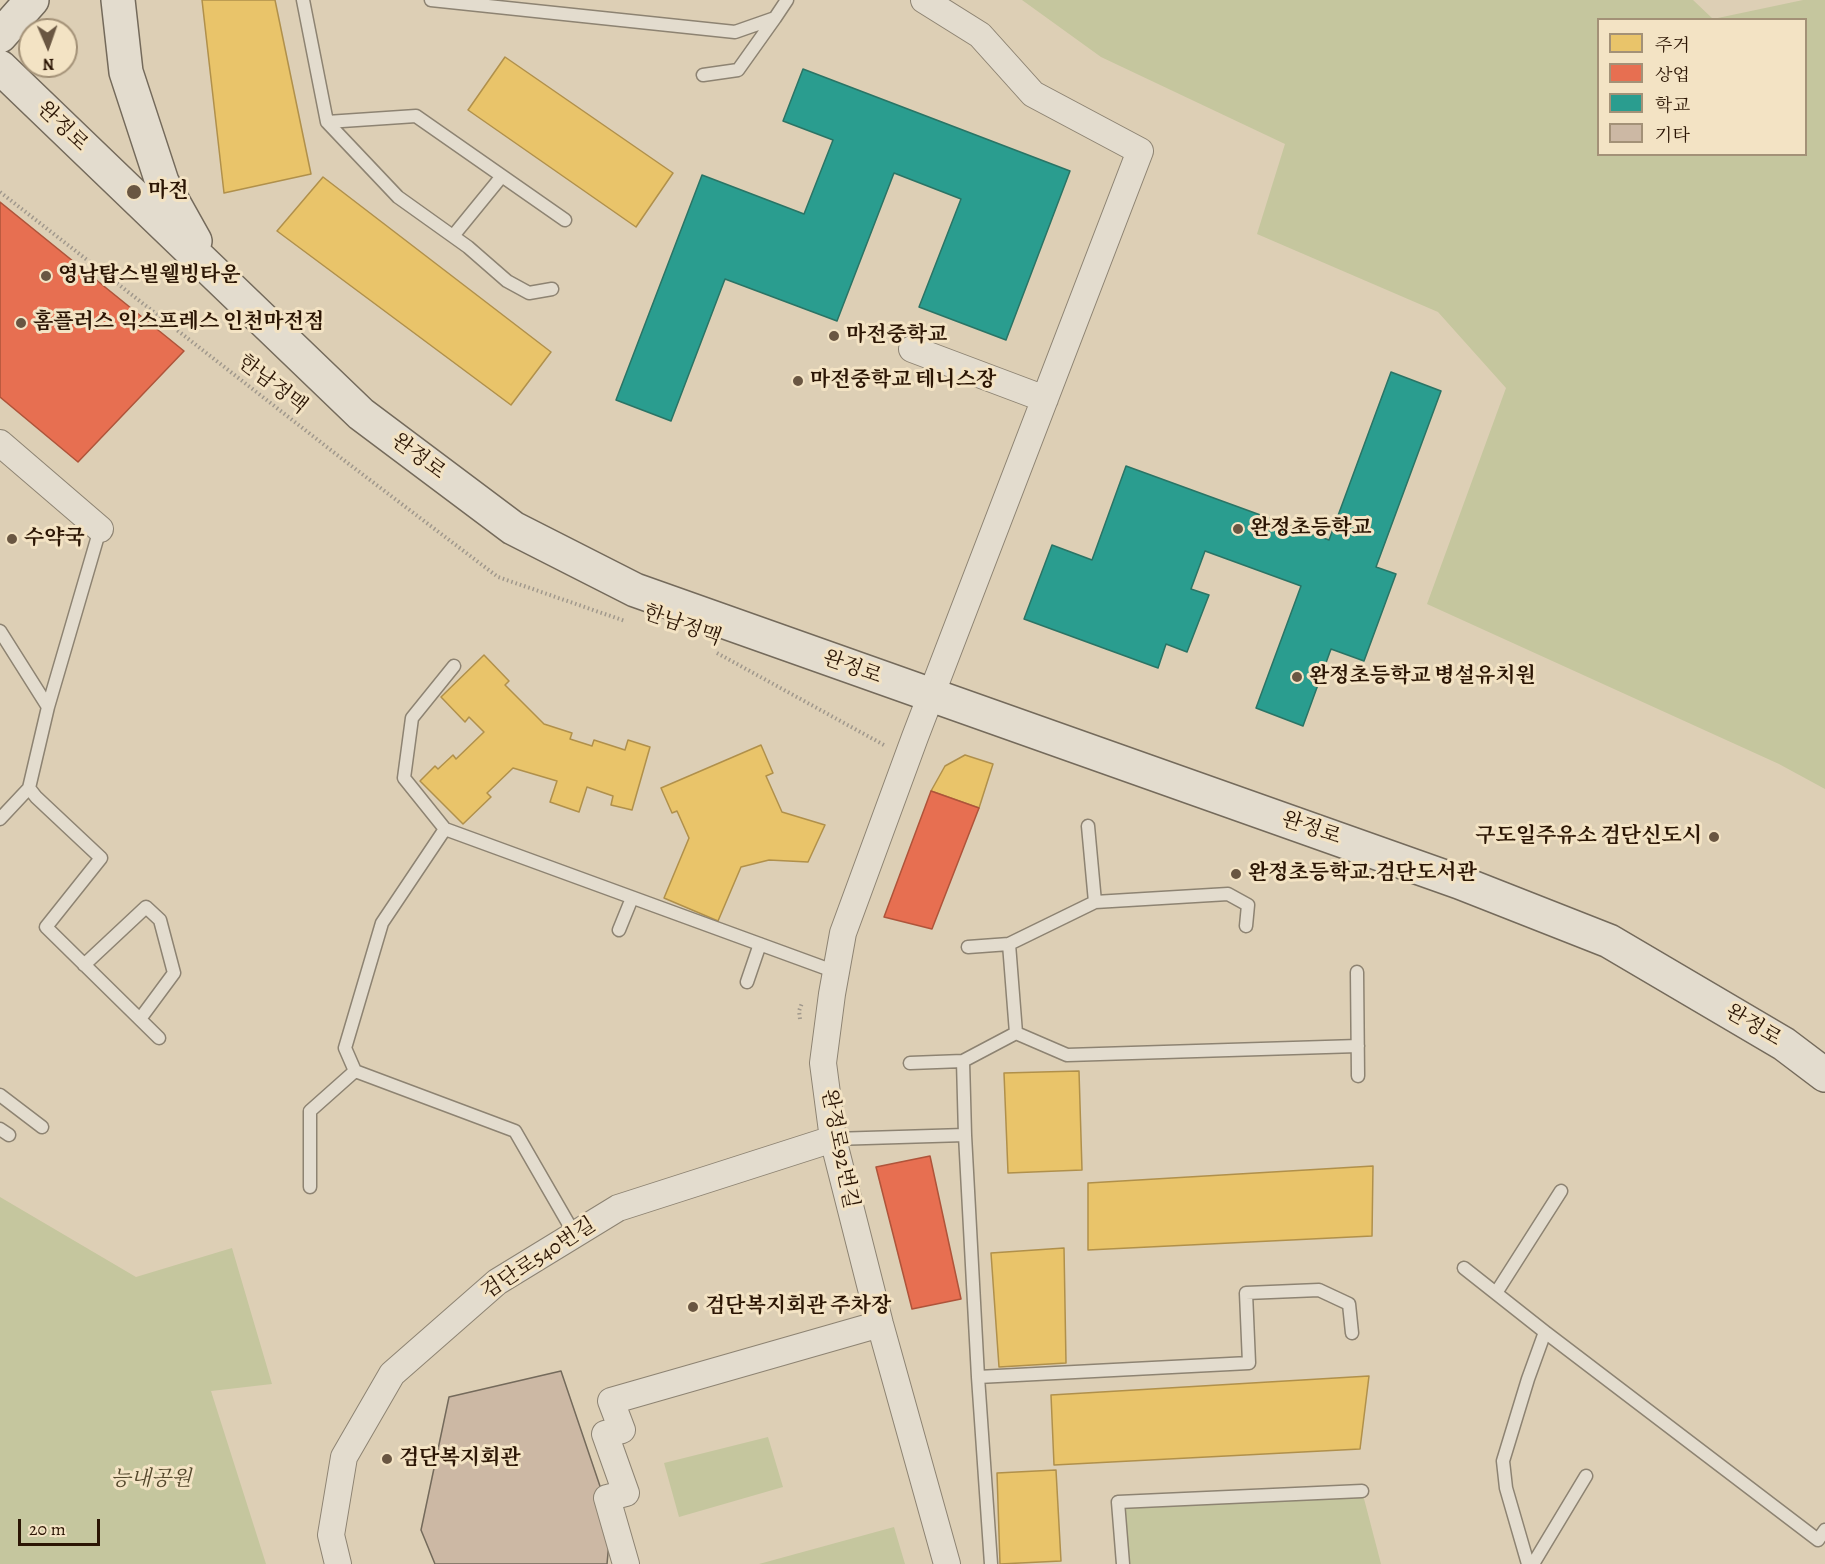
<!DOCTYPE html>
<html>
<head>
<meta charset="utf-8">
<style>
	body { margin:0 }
	#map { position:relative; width:1825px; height:1564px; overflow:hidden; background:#ddcfb5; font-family:Alegreya,"Noto Serif KR",serif }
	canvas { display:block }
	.legend { position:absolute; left:1597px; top:18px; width:210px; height:138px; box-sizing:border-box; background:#f3e3c4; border:2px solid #a39177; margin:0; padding:8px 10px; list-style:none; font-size:18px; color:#2b1504 }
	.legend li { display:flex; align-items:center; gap:12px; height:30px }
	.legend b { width:30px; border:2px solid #a39177 }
	.north { position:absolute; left:18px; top:18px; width:60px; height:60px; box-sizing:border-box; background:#f3e3c4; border:2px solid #a39177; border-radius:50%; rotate:178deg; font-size:16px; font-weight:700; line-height:24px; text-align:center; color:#2b1504 }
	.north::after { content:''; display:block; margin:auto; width:21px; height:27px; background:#695642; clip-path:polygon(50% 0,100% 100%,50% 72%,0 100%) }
	.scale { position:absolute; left:18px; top:1519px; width:82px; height:27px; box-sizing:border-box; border:3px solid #2b1504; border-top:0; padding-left:8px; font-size:18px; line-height:21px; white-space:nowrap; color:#2b1504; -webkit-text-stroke:4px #f3e3c4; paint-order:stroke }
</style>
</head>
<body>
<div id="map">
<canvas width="1825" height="1564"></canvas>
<ul class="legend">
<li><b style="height:16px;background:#e9c46a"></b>주거</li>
<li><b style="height:16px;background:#e76f51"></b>상업</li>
<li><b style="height:16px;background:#2a9d8f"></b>학교</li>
<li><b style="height:16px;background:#ccb8a4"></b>기타</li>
</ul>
<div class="north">N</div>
<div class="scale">20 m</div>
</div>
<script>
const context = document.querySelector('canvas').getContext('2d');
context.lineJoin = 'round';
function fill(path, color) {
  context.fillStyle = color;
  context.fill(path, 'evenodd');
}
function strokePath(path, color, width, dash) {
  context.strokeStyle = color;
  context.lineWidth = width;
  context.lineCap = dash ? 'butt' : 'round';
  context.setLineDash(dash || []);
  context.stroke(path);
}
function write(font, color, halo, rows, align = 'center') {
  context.font = font + ' Alegreya,"Noto Serif KR",serif';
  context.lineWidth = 6;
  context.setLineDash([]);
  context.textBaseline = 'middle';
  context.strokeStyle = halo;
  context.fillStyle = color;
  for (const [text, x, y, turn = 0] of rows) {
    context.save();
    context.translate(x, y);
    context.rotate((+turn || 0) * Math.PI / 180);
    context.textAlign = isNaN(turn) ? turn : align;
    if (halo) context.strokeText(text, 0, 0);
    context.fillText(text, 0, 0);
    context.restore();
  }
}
const green = new Path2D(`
	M 1022,0 L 1693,0 L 1713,19 L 1803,0 L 1825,0 L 1825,789 L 1779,764 L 1427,604 L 1506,388 L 1438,312 L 1257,234 L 1285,144 L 1101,57 ZM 1598,20 L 1806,20 L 1806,154 L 1598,154 Z
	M 0,1197 L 136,1277 L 232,1248 L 272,1384 L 211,1391 L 266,1564 L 0,1564 Z
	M 768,1437 L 783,1487 L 679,1517 L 664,1463 Z
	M 1362,1491 L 1381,1564 L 1125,1564 L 1118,1502 Z
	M 894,1527 L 905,1564 L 759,1564 Z`);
const homes = new Path2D(`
	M 202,0 L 275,0 L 311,174 L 224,193 Z
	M 505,57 L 673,173 L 636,227 L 468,110 Z
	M 323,177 L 551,352 L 511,405 L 277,231 Z
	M 484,655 L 509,681 L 505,685 L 544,724 L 572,733 L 570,739 L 592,746 L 594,740 L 625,750 L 628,740 L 650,747 L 632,810 L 611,805 L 613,796 L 587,787 L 579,812 L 550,802 L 557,781 L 513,768 L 487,793 L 491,797 L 463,824 L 420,781 L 435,766 L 438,769 L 453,755 L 456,759 L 484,732 L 469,717 L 465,722 L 441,697 Z
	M 761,745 L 773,773 L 766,776 L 782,812 L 825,825 L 808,862 L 769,860 L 741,867 L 718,921 L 664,898 L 689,838 L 677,811 L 672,813 L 661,788 Z
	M 965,755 L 993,764 L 979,808 L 931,791 L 945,766 Z
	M 1079,1071 L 1082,1170 L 1008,1173 L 1004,1073 Z
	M 1373,1166 L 1372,1236 L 1088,1250 L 1088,1183 Z
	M 1064,1248 L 1066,1363 L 999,1367 L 991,1253 Z
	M 1369,1376 L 1360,1449 L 1054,1465 L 1051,1395 Z
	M 1056,1470 L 1061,1561 L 1000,1564 L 997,1473 Z`);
const shops = new Path2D(`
	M 0,202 L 184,351 L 78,462 L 0,397 Z
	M 931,791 L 979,808 L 932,929 L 884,917 Z
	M 930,1156 L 961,1299 L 912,1309 L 876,1167 Z`);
const schools = new Path2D(`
	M 803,69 L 1070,171 L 1006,340 L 919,307 L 961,199 L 894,173 L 837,321 L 725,279 L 671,421 L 616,400 L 702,175 L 804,214 L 833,140 L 783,121 Z
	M 1391,372 L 1441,391 L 1376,567 L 1396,574 L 1364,661 L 1331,649 L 1303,726 L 1256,708 L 1301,586 L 1205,551 L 1191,589 L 1209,595 L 1187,652 L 1166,644 L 1158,668 L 1024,619 L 1052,545 L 1092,560 L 1126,466 L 1329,540 Z`);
const building = new Path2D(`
	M 561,1371 L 604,1498 L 610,1531 L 607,1564 L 435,1564 L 421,1530 L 449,1397 Z`);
const path = new Path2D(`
	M 0,192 L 341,458 L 498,577 L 625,621
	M 717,653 L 884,745
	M 800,1019 L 799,1011 L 802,1003`);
const lane = new Path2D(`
	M 303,0 L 327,122 L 398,197 L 468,247 L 507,281 L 529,293 L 552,289
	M 431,0 L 735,32 L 775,18 L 787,0
	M 703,75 L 738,70 L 775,18
	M 327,122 L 416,116 L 565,220
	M 453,236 L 502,176
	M 0,631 L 48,707 L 29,788 L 0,819
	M 454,666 L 412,718 L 404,778 L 445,829 L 836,972
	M 48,707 L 100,529
	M 29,788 L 36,797 L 101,858 L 46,927 L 159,1038
	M 1088,826 L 1095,902
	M 445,829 L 382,923 L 345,1048 L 355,1071 L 515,1131 L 575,1235
	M 619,930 L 632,898
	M 968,947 L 1009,944
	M 84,965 L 146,907 L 160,920 L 174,973 L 140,1019
	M 1357,972 L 1358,1076
	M 747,982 L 760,944
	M 1016,1033 L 1067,1055 L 1358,1046
	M 963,1061 L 1016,1033 L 1009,944 L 1095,902 L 1228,894 L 1248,905 L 1246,926
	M 910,1063 L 963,1061 L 965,1135
	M 0,1095 L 42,1127
	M 0,1129 L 9,1135
	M 833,1139 L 965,1135 L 978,1377 L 1249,1363 L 1246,1293 L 1319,1290 L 1349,1304 L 1352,1333
	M 310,1187 L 310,1111 L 355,1071
	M 1464,1268 L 1545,1332 L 1818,1540 L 1825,1530
	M 1496,1293 L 1561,1191
	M 978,1377 L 991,1564
	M 1123,1564 L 1118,1502 L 1362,1491
	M 1528,1564 L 1506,1488 L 1503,1461 L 1528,1379 L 1545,1332
	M 1533,1564 L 1586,1476`);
const street = new Path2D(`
	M 924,0 L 980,35 L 1033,94 L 1140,151 L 915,737 L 843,933 L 832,994 L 823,1063 L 833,1139 L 880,1324 L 947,1564
	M 912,349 L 1045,399
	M 0,443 L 100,529
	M 338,1564 L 331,1535 L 344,1457 L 392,1374 L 497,1282 L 618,1208 L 833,1139
	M 626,1564 L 607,1498 L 626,1493 L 605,1434 L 622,1430 L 611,1401 L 880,1324`);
const secondary = new Path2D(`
	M 118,0 L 126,72 L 162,182 L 195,241
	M 0,36 L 32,0
	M 0,67 L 361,414 L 513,528 L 635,590 L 1459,882 L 1609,941 L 1784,1044 L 1825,1075`);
const markers = [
	[134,192,8,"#695642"],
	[46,276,6,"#695642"],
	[21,323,6,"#695642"],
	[834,336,6,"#695642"],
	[798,381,6,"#695642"],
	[1238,529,6,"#695642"],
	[12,539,6,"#695642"],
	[1297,677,6,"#695642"],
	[1714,837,6,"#695642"],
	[1236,874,6,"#695642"],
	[693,1307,6,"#695642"],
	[387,1459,6,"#695642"]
];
const streetNames = [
	["완정로",62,127,44],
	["한남정맥",272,385,38],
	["완정로",418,457,37],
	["한남정맥",682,626,20],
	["완정로",852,668,20],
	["완정로",1311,829,19],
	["완정로",1753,1026,31],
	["완정로92번길",839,1149,79],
	["검단로540번길",539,1259,-33]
];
const poiNames = [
	["마전",148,192],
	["영남탑스빌웰빙타운",58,276],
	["홈플러스 익스프레스 인천마전점",33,323],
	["마전중학교",846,336],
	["마전중학교 테니스장",810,381],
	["완정초등학교",1250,529],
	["수약국",24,539],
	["완정초등학교 병설유치원",1309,677],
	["구도일주유소 검단신도시",1702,837,"right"],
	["완정초등학교.검단도서관",1248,874],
	["검단복지회관 주차장",705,1307],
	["검단복지회관",399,1459]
];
const parkNames = [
	["능내공원",151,1480]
];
fill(green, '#c5c69e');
fill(homes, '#e9c46a');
strokePath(homes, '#b0904b', 1.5);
fill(shops, '#e76f51');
strokePath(shops, '#af543a', 1.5);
fill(schools, '#2a9d8f');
strokePath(schools, '#2a7465', 1.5);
fill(building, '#ccb8a4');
strokePath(building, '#746a5b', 1.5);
strokePath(lane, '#8d8372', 15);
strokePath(street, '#8d8372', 28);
strokePath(secondary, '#746a5b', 36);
strokePath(path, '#a0988c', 4, [1.5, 3]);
strokePath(lane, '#e3dcce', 12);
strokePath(street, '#e3dcce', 26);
strokePath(secondary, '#e3dcce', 33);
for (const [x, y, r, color] of markers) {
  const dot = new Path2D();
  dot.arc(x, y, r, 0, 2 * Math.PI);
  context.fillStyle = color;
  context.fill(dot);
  strokePath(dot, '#f3e3c4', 2);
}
write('21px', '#2b1504', '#f3e3c4', streetNames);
write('bold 21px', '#2b1504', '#f3e3c4', poiNames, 'left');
write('italic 21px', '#54482c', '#f3e3c4', parkNames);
</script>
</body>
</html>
